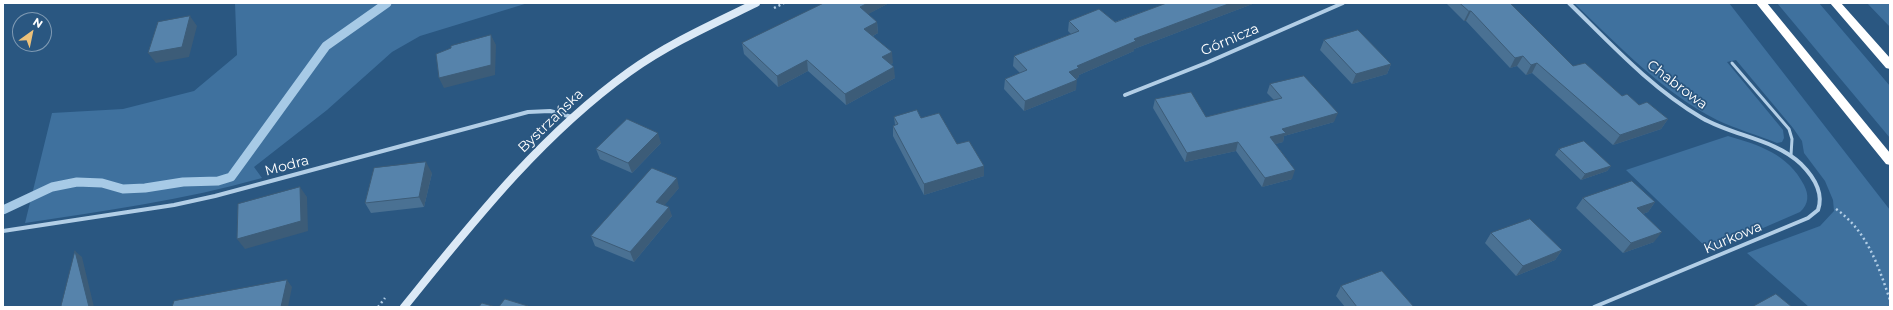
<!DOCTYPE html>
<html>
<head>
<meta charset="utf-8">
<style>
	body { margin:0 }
	#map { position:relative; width:1893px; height:310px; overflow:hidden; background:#2a5781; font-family:Montserrat,sans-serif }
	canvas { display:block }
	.frame { position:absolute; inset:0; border:4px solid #fff; pointer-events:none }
	.north { position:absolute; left:12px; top:12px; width:40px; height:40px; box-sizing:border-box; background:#2a5781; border:1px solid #7f9ab3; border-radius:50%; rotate:33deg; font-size:11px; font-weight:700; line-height:16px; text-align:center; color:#fff }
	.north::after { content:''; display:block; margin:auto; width:14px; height:18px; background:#ecc17a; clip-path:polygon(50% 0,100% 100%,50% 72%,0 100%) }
</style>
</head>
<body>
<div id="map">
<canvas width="1893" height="310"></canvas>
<div class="frame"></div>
<div class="north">N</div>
</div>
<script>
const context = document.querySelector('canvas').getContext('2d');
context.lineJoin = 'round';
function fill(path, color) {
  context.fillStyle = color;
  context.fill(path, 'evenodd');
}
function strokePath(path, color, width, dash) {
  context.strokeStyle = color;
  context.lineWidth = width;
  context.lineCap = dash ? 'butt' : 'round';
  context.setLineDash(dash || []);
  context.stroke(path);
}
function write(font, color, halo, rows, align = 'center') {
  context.font = font + ' Montserrat,sans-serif';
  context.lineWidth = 3.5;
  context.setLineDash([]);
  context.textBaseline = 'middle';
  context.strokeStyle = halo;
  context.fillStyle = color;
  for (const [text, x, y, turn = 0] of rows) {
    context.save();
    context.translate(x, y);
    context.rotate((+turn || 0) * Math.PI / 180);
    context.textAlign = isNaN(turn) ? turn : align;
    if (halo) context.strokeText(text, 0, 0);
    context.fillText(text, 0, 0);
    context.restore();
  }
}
const green = new Path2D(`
	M 235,3 L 528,3 L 420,36 L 392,52 L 327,110 L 254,167 L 262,178 C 184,200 104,211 25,223 L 52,113 L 123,109 L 194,91 L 237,55 Z
	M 1574,3 L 1729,3 L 1890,210 L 1890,307 L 1809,307 L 1747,253 L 1820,226 L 1834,211 L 1833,200 L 1825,181 L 1804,153 L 1802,141 L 1793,128 L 1736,60 L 1727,62 L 1783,130 L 1784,138 L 1782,142 L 1777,143 C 1757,135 1736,129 1717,120 C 1662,92 1618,45 1574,3 Z
	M 1777,3 L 1819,3 L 1890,86 L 1890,138 Z
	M 1867,3 L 1890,3 L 1890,27 Z
	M 1728,136 C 1759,145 1788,154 1804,185 C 1809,195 1809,204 1800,212 L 1710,251 L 1626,170 Z`);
const stream = new Path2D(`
	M 3,210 L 52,187 L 77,182 L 102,183 L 123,189 L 145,188 L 183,182 L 218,181 L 231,177 L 326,46 L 387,3`);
const path = new Path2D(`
	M 774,8 L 784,3
	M 1836,209 C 1867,231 1878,265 1890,300
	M 378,307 L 385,298`);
const service = new Path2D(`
	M 1732,63 L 1789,129 L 1792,139 L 1791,155`);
const minor = new Path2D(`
	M 1569,3 C 1611,44 1651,88 1702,118 C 1733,136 1775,139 1801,164 C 1813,176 1824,193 1818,210 L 1808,218 L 1594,307
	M 1125,95 L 1206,63 L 1343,3
	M 3,231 L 174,205 L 215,196 L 528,112 L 550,111 L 572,117`);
const secondary = new Path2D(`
	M 404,307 C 472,223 540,136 629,72 C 668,44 713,24 756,3`);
const motorway = new Path2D(`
	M 1756,3 L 1767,3 L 1890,153 L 1890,165 L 1886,164 Z
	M 1830,3 L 1841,3 L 1890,58 L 1890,69 L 1886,68 Z`);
const wall = new Path2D(`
	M 822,3 L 889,3 L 868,14 L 877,22 L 878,33 L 873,36 L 893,63 L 891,64 L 895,78 L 846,105 L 808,71 L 778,87 L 744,54 L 742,43 L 822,4 Z
	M 1165,3 L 1255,3 L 1134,49 L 1134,51 L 1079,75 L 1078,78 L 1076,79 L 1076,90 L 1024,111 L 1004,89 L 1005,79 L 1020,73 L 1013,66 L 1014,56 L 1071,34 L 1068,31 L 1069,21 L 1115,22 L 1165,4 Z
	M 1446,3 L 1510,3 L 1573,66 L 1622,96 L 1668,119 L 1661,129 L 1613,145 L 1532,73 L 1526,75 L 1517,66 L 1510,68 L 1466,21 L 1464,21 Z
	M 1324,40 L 1391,64 L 1387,74 L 1352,84 L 1320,50 Z
	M 1270,84 L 1334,122 L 1284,136 L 1283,142 L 1275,144 L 1292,179 L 1262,187 L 1236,151 L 1185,162 L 1153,108 L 1155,99 L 1206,117 L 1274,100 L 1267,93 Z
	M 894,117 L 921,118 L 957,144 L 984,176 L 924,195 L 893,136 L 893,126 L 895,125 Z
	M 661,143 L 632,173 L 600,159 L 596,149 Z
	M 1559,149 L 1611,166 L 1607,171 L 1581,180 L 1555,155 Z
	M 432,173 L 424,207 L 371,213 L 365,203 Z
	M 679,188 L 664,205 L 672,216 L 634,262 L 595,246 L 591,236 Z
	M 1583,198 L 1655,202 L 1648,212 L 1643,214 L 1654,242 L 1623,253 L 1576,208 Z
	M 1491,233 L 1562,250 L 1555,260 L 1516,276 L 1485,243 Z
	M 1341,286 L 1414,307 L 1345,307 L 1336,296 Z`);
const shadedWall = new Path2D(`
	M 868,3 L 889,3 L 861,18 L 860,7 Z
	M 1231,3 L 1255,3 L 1134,49 L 1134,51 L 1079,75 L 1078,78 L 1068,82 L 1069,72 L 1077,66 L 1134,39 Z
	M 1469,11 L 1471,11 L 1466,21 L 1464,21 Z
	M 190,16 L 197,26 L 189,57 L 156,63 L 148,53 Z
	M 877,22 L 878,33 L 865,40 L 864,29 Z
	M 491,35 L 496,45 L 495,75 L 444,88 L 439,78 Z
	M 892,52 L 893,63 L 883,68 L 882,57 Z
	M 1523,56 L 1517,66 L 1510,68 L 1515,58 Z
	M 807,60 L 808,71 L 778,87 L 777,76 Z
	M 1537,63 L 1532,73 L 1526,75 L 1531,65 Z
	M 1391,64 L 1387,74 L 1352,84 L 1356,74 Z
	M 894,67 L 895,78 L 846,105 L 845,94 Z
	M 1077,80 L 1076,90 L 1024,111 L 1025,101 Z
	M 1338,113 L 1334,122 L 1284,136 L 1283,142 L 1268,146 L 1270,137 L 1282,129 Z
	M 1668,119 L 1661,129 L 1613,145 L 1620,135 Z
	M 658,133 L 661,143 L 632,173 L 628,163 Z
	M 1238,142 L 1236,151 L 1185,162 L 1187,153 Z
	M 426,162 L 432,173 L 424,207 L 419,197 Z
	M 984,166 L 984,176 L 924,195 L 924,184 Z
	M 1611,166 L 1607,171 L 1581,180 L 1585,174 Z
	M 1295,170 L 1292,179 L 1262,187 L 1265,178 Z
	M 677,178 L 679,188 L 659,212 L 656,202 Z
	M 300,187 L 307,197 L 308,231 L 245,249 L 237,239 Z
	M 1655,202 L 1648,212 L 1629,219 L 1637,208 Z
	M 669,207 L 672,216 L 634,262 L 630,252 Z
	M 1662,232 L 1654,242 L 1623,253 L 1631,243 Z
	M 1562,250 L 1555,260 L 1516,276 L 1523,266 Z
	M 75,251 L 82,257 L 94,307 L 89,307 Z
	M 287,280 L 292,287 L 288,307 L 281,307 Z`);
const building = new Path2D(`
	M 824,3 L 868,3 L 860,7 L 877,22 L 864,29 L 892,52 L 882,57 L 894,67 L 845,94 L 807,60 L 777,76 L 742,43 Z
	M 1167,3 L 1231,3 L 1134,39 L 1136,41 L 1077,66 L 1079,68 L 1069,72 L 1077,80 L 1025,101 L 1005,79 L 1027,70 L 1014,56 L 1079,31 L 1069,21 L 1099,9 L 1115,22 Z
	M 1460,3 L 1510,3 L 1573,66 L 1585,63 L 1622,96 L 1627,94 L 1639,105 L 1647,102 L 1668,119 L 1620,135 L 1537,63 L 1531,65 L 1523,56 L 1515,58 L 1471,11 L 1469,11 Z
	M 190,16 L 182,47 L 148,53 L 158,22 Z
	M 1358,30 L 1391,64 L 1356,74 L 1324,40 Z
	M 491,35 L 491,65 L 439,78 L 436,54 L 451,48 L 451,46 Z
	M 1304,76 L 1338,113 L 1282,129 L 1286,133 L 1270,137 L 1295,170 L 1265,178 L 1238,142 L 1187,153 L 1155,99 L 1191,92 L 1206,117 L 1282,98 L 1270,84 Z
	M 917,110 L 921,118 L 939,113 L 957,144 L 969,141 L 984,166 L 924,184 L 893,126 L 898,124 L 894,117 Z
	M 627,119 L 658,133 L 628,163 L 596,149 Z
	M 1584,141 L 1611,166 L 1585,174 L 1559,149 Z
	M 426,162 L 419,197 L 365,203 L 374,168 Z
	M 652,168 L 677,178 L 656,202 L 669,207 L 630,252 L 591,236 Z
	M 1632,181 L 1655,202 L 1637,208 L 1662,232 L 1631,243 L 1583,198 Z
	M 300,187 L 301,221 L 237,239 L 238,204 Z
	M 1530,219 L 1562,250 L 1523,266 L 1491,233 Z
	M 75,251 L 89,307 L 61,307 Z
	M 1382,271 L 1414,307 L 1357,307 L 1341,286 Z
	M 287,280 L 281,307 L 172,307 L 174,301 Z
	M 1776,294 L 1792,307 L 1755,307 L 1754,306 Z
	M 505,299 L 528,306 L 527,307 L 499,307 Z
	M 482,303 L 496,307 L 479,307 Z`);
const streetNames = [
	["Górnicza",1230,40,-23],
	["Chabrowa",1677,85,37],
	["Bystrzańska",551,121,-44],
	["Modra",287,166,-15],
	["Kurkowa",1733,238,-23]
];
fill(green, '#3f719e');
strokePath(stream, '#a7cae6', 9);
strokePath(path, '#b2cee6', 2.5, [2, 3]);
strokePath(service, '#b2cee6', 3);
strokePath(minor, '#b2cee6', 4);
strokePath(secondary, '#dbe9f6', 8);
fill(motorway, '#fff');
fill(wall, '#4a7193');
fill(shadedWall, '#3c5c78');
fill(building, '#5683ab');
strokePath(building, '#3c5c78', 1);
write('14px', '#fff', '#2a5781', streetNames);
</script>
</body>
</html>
